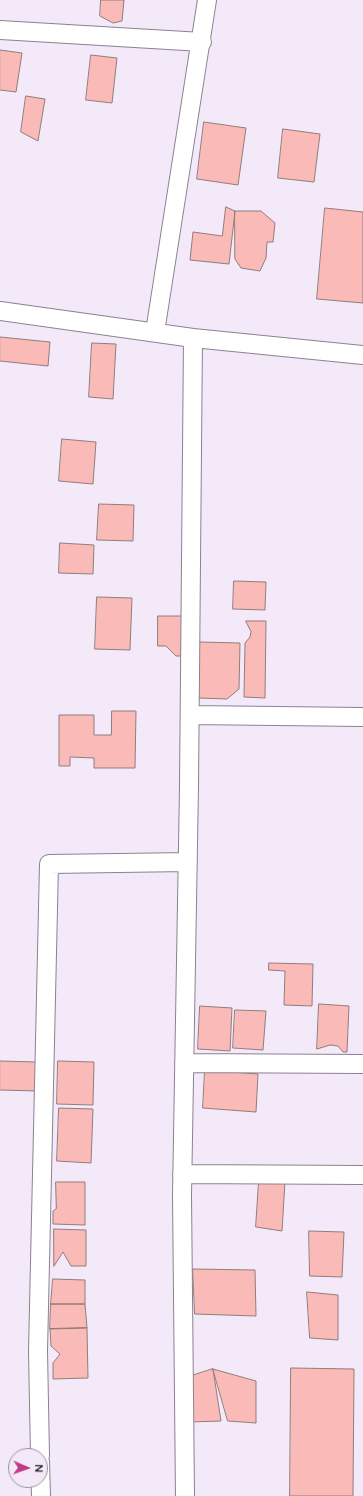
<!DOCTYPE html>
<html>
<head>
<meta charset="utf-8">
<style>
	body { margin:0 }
	#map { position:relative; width:363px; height:1496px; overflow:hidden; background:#f4e9f8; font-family:Quicksand,sans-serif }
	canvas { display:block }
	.north { position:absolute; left:8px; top:1448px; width:40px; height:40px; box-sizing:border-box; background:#f4e9f8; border:1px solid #9c949f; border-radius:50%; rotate:92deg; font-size:11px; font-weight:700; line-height:16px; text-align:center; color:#181419 }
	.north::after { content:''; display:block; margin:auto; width:14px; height:18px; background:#bf3d86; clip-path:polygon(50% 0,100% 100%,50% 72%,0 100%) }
</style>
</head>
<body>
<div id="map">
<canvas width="363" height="1496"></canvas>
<div class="north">N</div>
</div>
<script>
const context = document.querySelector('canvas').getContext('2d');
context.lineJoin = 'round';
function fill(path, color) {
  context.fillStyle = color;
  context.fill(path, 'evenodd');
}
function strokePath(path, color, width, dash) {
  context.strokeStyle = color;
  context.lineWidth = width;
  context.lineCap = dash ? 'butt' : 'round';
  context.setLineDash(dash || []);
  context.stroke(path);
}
const building = new Path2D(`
	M 101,0 L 124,0 L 122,21 L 113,23 L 100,16 Z
	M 0,50 L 22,53 L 16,92 L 0,90 Z
	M 91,55 L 117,58 L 112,103 L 86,100 Z
	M 26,96 L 45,99 L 38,141 L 21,132 Z
	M 204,122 L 246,128 L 238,185 L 197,179 Z
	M 283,129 L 320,134 L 314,182 L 278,178 Z
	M 226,207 L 235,211 L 229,264 L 190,260 L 193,232 L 222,236 Z
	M 325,208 L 363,212 L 363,303 L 317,299 Z
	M 235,211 L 261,211 L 275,223 L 273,242 L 267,242 L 266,258 L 260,271 L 241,268 L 235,259 Z
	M 0,337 L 50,342 L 48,366 L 0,361 Z
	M 92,343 L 116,344 L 113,399 L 89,397 Z
	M 62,439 L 96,442 L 93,484 L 59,481 Z
	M 99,504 L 134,505 L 133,541 L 97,540 Z
	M 60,543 L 94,545 L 93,574 L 59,573 Z
	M 234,581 L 266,582 L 265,610 L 233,609 Z
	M 97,597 L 132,598 L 130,650 L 95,649 Z
	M 158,616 L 182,616 L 181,656 L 176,656 L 166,646 L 158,646 Z
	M 246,621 L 266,621 L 265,698 L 244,697 L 245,643 L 250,637 L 251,632 Z
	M 200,642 L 240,643 L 239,689 L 227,699 L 198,698 Z
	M 112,711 L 136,711 L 135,768 L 94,768 L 94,758 L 70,757 L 70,766 L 59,766 L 59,715 L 94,715 L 94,735 L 111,735 Z
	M 269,963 L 313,964 L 312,1006 L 284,1005 L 285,971 L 269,970 Z
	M 319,1004 L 349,1006 L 347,1052 L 343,1052 L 338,1046 L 330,1045 L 317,1049 Z
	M 200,1006 L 232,1008 L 230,1051 L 198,1049 Z
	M 235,1010 L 266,1011 L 263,1050 L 233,1048 Z
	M 0,1061 L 37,1062 L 37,1091 L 0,1090 Z
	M 58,1061 L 94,1062 L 93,1105 L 57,1104 Z
	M 205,1070 L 258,1074 L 256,1112 L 203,1108 Z
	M 59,1108 L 93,1109 L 91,1163 L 57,1161 Z
	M 259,1181 L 285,1181 L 282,1231 L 256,1227 Z
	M 56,1182 L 85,1182 L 85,1225 L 53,1224 L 53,1211 L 56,1209 Z
	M 54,1229 L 86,1230 L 86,1266 L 71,1266 L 63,1252 L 54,1266 Z
	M 309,1231 L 344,1232 L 342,1277 L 310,1276 Z
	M 193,1269 L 255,1270 L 256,1316 L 195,1314 Z
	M 53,1279 L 85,1280 L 85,1304 L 51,1304 Z
	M 307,1292 L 338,1295 L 338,1340 L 310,1338 Z
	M 51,1304 L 85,1304 L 87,1328 L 50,1329 Z
	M 87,1328 L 88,1378 L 53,1379 L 53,1363 L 60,1354 L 51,1346 L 50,1329 Z
	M 291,1368 L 354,1369 L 353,1496 L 290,1496 Z
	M 213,1369 L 221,1421 L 190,1422 L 191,1376 Z
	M 213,1369 L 256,1381 L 256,1423 L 228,1421 Z`);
const street = new Path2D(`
	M 0,30 L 202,42
	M 0,311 L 193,338 L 189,786 L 182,1195 L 185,1496
	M 155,332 L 207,0
	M 193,338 L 363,355
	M 190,715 L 363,717
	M 184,1063 L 363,1064
	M 182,1174 L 363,1175
	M 40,1456 L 38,1351 L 49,864 L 188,862
	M 40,1461 L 41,1496`);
fill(building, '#fabab7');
strokePath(building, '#907d7c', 1);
strokePath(street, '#8b8290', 20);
strokePath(street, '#fff', 18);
</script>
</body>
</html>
